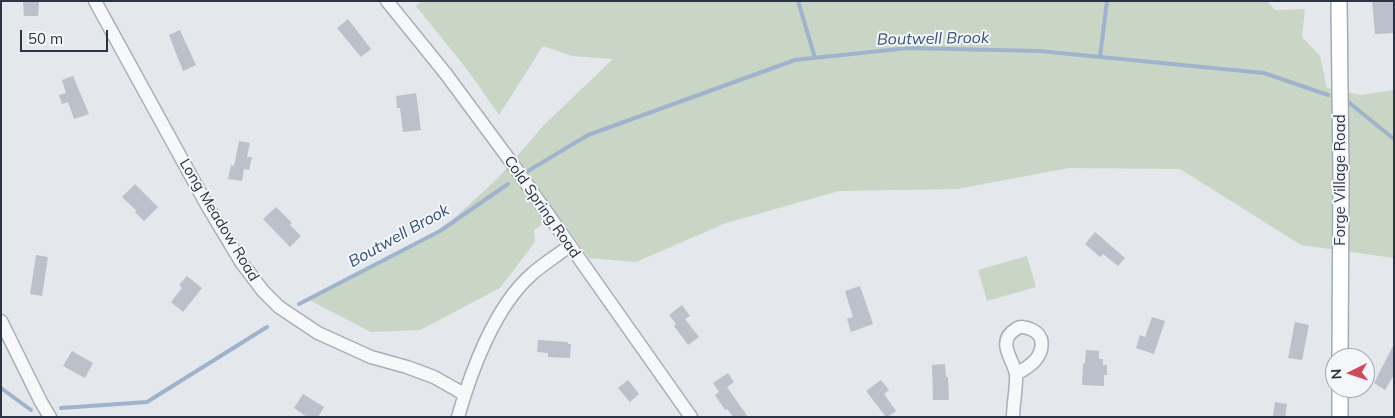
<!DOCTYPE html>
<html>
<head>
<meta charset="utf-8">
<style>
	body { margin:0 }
	#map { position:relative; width:1395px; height:418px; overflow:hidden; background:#e4e7ec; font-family:Mulish,sans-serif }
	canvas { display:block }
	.frame { position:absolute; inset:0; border:2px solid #2b3445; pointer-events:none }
	.north { position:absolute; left:1325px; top:348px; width:50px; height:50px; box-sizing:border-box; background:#f4f6f9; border:1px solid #a4a8b1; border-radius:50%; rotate:266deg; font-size:14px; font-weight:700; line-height:20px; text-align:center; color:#2b3445 }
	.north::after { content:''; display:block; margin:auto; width:18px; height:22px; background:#d1495b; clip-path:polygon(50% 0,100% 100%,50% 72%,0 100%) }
	.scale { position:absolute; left:20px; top:30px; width:88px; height:22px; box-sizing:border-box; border:2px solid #2b3445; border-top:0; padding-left:6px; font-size:15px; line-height:18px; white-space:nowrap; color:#2b3445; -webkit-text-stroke:4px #f4f6f9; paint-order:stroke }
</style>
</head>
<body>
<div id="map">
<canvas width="1395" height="418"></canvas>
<div class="frame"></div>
<div class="north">N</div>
<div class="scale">50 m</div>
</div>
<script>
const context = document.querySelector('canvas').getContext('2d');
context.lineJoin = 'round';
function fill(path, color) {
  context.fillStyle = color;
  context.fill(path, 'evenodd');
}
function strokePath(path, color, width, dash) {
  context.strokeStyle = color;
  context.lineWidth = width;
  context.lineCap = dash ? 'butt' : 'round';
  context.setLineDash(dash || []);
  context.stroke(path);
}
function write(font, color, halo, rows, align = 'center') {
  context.font = font + ' Mulish,sans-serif';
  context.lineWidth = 4;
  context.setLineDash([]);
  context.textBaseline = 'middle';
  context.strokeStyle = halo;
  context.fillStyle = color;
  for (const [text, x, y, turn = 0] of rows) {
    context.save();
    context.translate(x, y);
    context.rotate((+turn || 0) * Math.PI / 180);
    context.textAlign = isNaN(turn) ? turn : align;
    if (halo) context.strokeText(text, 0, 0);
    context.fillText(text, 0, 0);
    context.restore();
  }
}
const green = new Path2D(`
	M 422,1 L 1267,1 L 1275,10 L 1305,9 L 1302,37 L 1320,56 L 1327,88 L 1361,95 L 1394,90 L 1394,258 L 1301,245 L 1180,169 L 1069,168 L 957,189 L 839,191 L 726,223 L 636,262 L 589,258 L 557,214 L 534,230 L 535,242 L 500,288 L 420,330 L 371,332 L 307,299 L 440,231 L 497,179 L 544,125 L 613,59 L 572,56 L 543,46 L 499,115 L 469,72 L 416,6 Z
	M 1027,256 L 1036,287 L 987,301 L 978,270 Z`);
const stream = new Path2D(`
	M 798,1 L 815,58
	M 1100,57 L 1107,1
	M 1347,101 L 1394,139
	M 528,171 L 588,135 L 795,60 L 908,48 L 1039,51 L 1264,73 L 1328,95
	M 299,304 L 440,231 L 508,184
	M 1,388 L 31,410
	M 61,408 L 147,402 L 267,327`);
const building = new Path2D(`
	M 23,1 L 39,1 L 38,16 L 24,16 Z
	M 1372,1 L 1394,1 L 1394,33 L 1375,34 Z
	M 348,19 L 371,49 L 361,57 L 337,28 Z
	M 180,30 L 196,65 L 183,71 L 169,35 Z
	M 73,76 L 89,114 L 74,119 L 68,102 L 62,104 L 59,95 L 66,93 L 62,80 Z
	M 416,93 L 421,130 L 403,132 L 400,108 L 397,108 L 396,96 Z
	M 239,141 L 250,143 L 247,157 L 252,157 L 249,170 L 244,169 L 242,181 L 228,179 L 231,165 L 234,166 Z
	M 135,184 L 158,207 L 144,221 L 135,212 L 137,211 L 122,197 Z
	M 276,207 L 292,223 L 290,225 L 301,236 L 290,247 L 263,219 Z
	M 1095,232 L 1125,258 L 1118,266 L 1103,254 L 1100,257 L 1085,244 Z
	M 36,255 L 48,257 L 42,296 L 30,294 Z
	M 187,276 L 202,288 L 183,312 L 171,302 L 182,288 L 179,285 Z
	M 860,286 L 873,324 L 851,332 L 847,319 L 853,317 L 845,291 Z
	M 682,305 L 690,316 L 685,319 L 699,337 L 688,345 L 674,326 L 676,324 L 669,315 Z
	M 1152,317 L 1165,321 L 1154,354 L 1136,348 L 1140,335 L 1145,337 Z
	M 1295,322 L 1309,325 L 1302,360 L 1288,358 Z
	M 538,340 L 568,342 L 568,344 L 571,344 L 570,358 L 548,357 L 548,353 L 537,352 Z
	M 1394,344 L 1394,375 L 1385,390 L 1374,383 Z
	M 1086,350 L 1099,351 L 1099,359 L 1103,359 L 1103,365 L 1107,365 L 1107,375 L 1104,375 L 1104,386 L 1082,385 L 1083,364 L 1085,363 Z
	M 72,351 L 93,363 L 85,378 L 63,366 Z
	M 945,364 L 946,377 L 948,377 L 949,400 L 933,400 L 932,365 Z
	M 728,373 L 734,382 L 727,387 L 748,417 L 733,417 L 727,409 L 725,410 L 715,395 L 719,392 L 713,383 Z
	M 628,380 L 639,394 L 630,402 L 618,388 Z
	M 881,380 L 889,390 L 884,394 L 896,411 L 888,417 L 886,417 L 866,391 Z
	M 303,394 L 324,407 L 318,417 L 307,417 L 294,408 Z
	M 1275,402 L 1287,404 L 1285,417 L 1273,417 Z`);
const minor = new Path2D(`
	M 95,1 L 208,207 L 241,262 L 263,291 L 279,307 L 318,333 L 371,357 L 407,367 L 434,377 L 464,394
	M 387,1 L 446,74 L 514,166 L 691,417
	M 1,321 L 41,402 L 50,417
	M 458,417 C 471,371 495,306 532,274 C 543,264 557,256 569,246
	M 1013,417 C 1013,405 1017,384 1016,374 C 1014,360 995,342 1016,329 C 1020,326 1026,327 1030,329 C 1036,331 1039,334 1041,339 C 1045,357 1029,367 1016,374`);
const major = new Path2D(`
	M 1339,1 L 1341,176 L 1340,358
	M 1340,388 L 1340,417`);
const streetNames = [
	["Forge Village Road",1340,180,-90],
	["Cold Spring Road",542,207,55],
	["Long Meadow Road",219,220,59]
];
const waterNames = [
	["Boutwell Brook",933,39,-1],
	["Boutwell Brook",399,236,-29]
];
fill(green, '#c9d6c5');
strokePath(stream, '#9fb4cc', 4);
fill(building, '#bbc0ca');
strokePath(minor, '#a9aeb7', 15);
strokePath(major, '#a3abb8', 18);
strokePath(minor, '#f7f8fa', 12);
strokePath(major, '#fff', 15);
write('15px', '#2b3445', '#f4f6f9', streetNames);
write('italic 16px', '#34527a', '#f4f6f9', waterNames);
</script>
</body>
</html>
